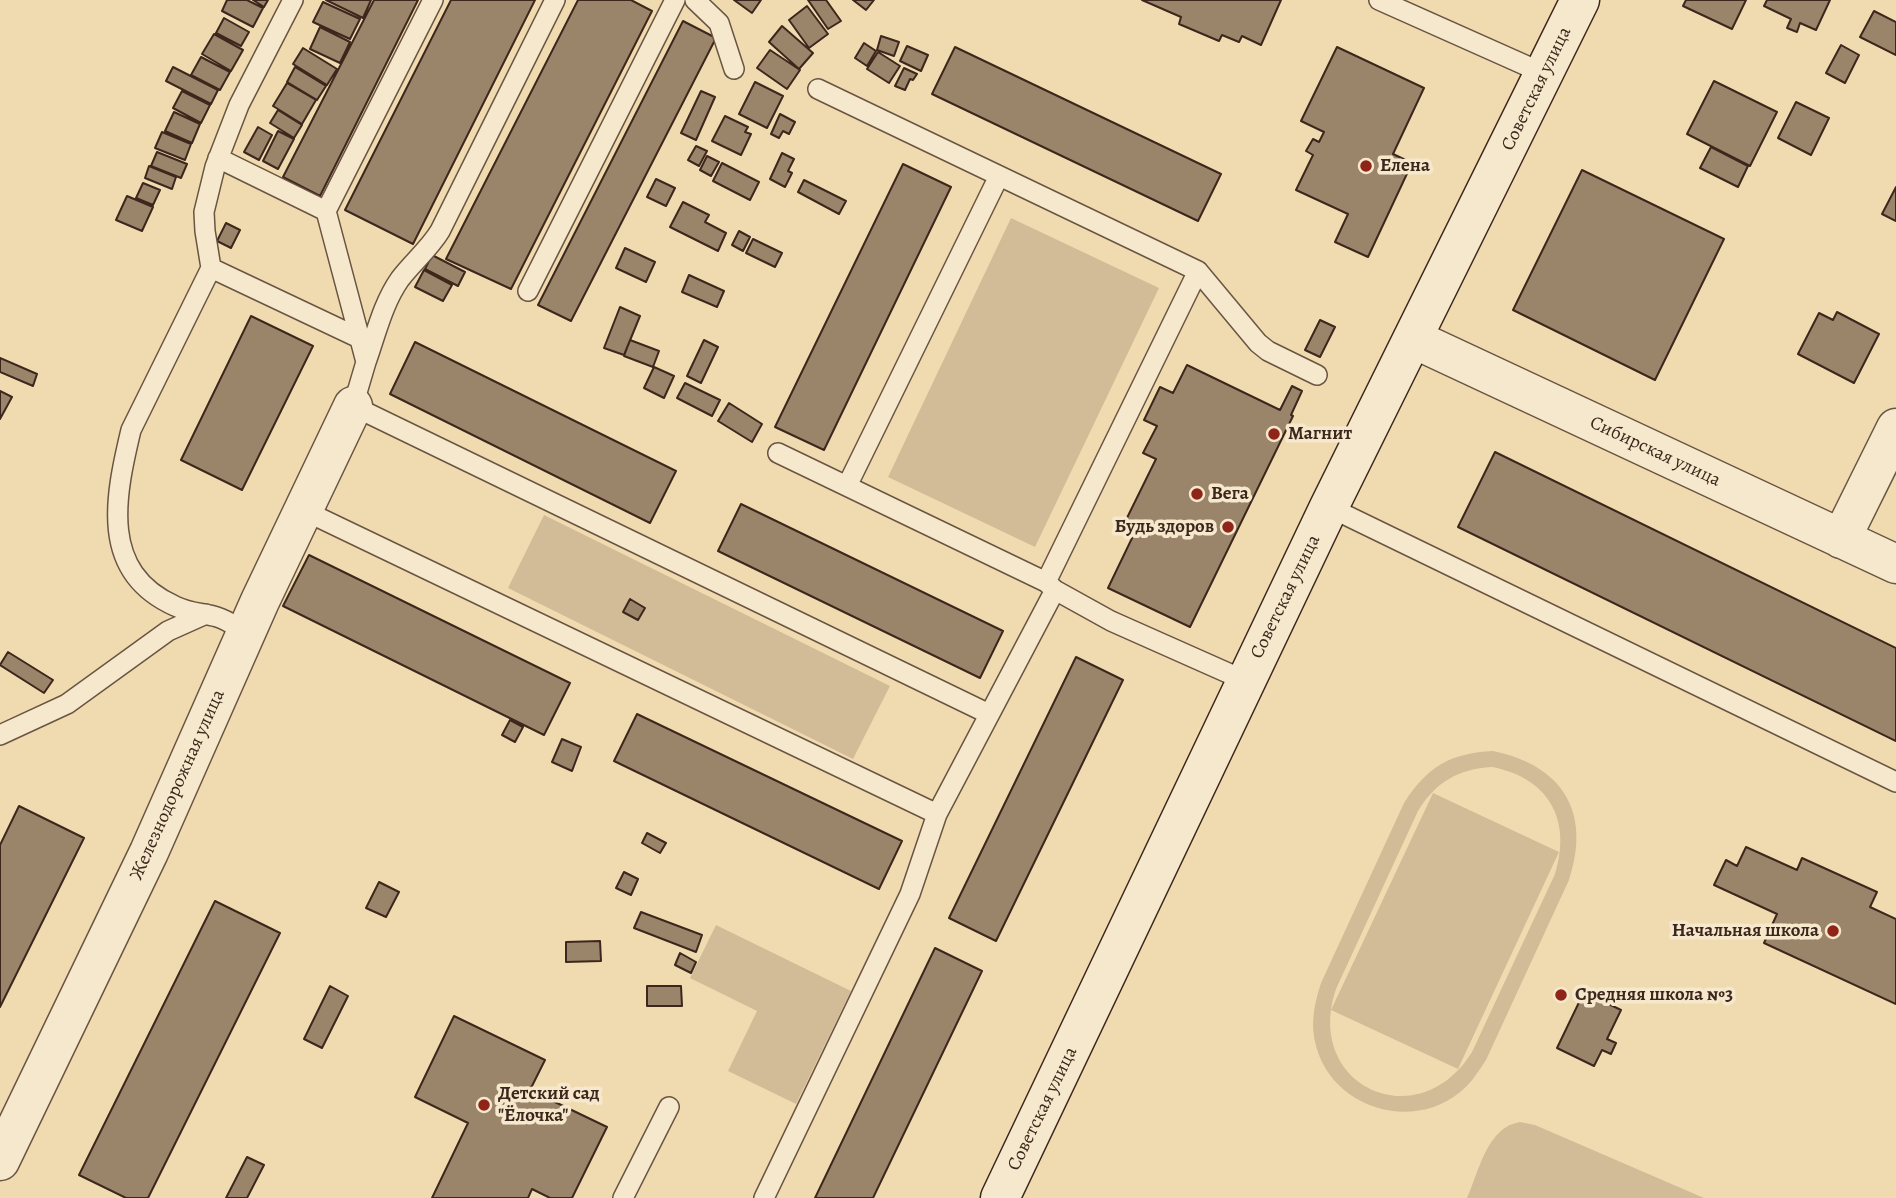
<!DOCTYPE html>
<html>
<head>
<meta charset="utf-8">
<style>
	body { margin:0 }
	canvas { display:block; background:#f0dbb1 }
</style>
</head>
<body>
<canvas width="1896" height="1198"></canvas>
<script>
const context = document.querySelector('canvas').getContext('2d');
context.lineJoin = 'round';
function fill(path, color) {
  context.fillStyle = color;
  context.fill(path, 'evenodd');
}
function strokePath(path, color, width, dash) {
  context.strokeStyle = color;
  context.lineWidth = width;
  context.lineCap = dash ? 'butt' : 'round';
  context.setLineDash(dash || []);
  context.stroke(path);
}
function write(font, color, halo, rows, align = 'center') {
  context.font = font + ' Alegreya,serif';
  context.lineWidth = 7;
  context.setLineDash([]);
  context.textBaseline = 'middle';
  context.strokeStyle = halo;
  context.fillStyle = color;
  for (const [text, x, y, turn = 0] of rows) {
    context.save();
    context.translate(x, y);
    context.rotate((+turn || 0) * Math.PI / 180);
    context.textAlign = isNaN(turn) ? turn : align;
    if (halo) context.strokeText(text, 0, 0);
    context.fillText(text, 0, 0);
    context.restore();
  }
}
const green = new Path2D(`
	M 1011,218 L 1159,288 L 1035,547 L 888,477 Z
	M 544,515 L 890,686 L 853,759 L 508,588 Z
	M 1493,751 C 1562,765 1592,812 1569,880 L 1486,1060 C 1478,1072 1471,1084 1459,1093 C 1410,1132 1332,1107 1316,1046 C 1310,1024 1314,1005 1321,983 L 1404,803 C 1427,767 1450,753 1493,751 ZM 1492,767 C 1549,778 1572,820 1555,874 L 1472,1052 C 1418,1139 1303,1086 1336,989 L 1418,811 C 1436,782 1458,769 1492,767 Z
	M 1433,793 L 1559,852 L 1458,1069 L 1331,1010 Z
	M 716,925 L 851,991 L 796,1104 L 728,1071 L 757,1011 L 690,978 Z
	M 1520,1122 L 1535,1125 L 1704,1198 L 1467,1198 C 1479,1171 1487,1127 1520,1122 Z`);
const building = new Path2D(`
	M 227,0 L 247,0 L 263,8 L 253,27 L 222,11 Z
	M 253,0 L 268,0 L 264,7 Z
	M 326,0 L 371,0 L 363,18 Z
	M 374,0 L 418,0 L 320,196 L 283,177 Z
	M 451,0 L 535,0 L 413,244 L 345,210 Z
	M 578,0 L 631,0 L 652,11 L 511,289 L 446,259 Z
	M 734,0 L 761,0 L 752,13 Z
	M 808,0 L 826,0 L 841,21 L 828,29 Z
	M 853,0 L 874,0 L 866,10 Z
	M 1142,0 L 1281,0 L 1261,45 L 1242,36 L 1239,42 L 1222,35 L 1219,41 L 1179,24 L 1181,17 Z
	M 1686,0 L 1746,0 L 1732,29 L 1683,6 Z
	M 1767,0 L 1830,0 L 1816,30 L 1800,23 L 1797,32 L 1787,28 L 1791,19 L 1764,6 Z
	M 323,2 L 360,19 L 350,39 L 313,22 Z
	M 807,6 L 828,34 L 809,48 L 789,20 Z
	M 1874,11 L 1896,22 L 1896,55 L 1860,37 Z
	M 224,18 L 249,32 L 241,46 L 216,33 Z
	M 683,21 L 716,38 L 571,321 L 538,305 Z
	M 782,26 L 813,53 L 799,69 L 769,42 Z
	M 320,27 L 350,42 L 340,63 L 310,49 Z
	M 214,34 L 243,50 L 231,71 L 202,54 Z
	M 881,36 L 899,42 L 894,56 L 877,50 Z
	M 864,43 L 876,51 L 867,66 L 855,58 Z
	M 1841,45 L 1859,55 L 1845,83 L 1826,73 Z
	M 907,46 L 928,55 L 921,71 L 900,61 Z
	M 955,47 L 1221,174 L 1198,221 L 932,94 Z
	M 1337,47 L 1424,88 L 1393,154 L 1412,163 L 1368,257 L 1335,242 L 1348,214 L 1296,190 L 1313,155 L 1306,151 L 1313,139 L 1319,142 L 1324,132 L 1301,121 Z
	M 303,48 L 337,69 L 327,85 L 293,64 Z
	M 770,50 L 800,70 L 787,89 L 757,68 Z
	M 878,52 L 900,66 L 889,83 L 867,69 Z
	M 201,57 L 230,72 L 220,90 L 191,75 Z
	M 173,67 L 218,90 L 211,104 L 166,81 Z
	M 295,67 L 326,86 L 317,100 L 287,82 Z
	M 904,68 L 917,74 L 913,80 L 910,79 L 905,90 L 895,86 Z
	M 1714,81 L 1777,112 L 1750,166 L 1687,134 Z
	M 755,82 L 783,96 L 767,128 L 739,114 Z
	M 287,83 L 316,100 L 302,124 L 273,106 Z
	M 182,91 L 210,105 L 201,123 L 173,108 Z
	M 701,91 L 715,97 L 696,140 L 681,133 Z
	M 1796,102 L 1829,118 L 1811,155 L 1778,138 Z
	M 278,110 L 302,125 L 294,138 L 270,123 Z
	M 174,112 L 200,124 L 192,143 L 165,131 Z
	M 780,114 L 795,122 L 789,134 L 783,131 L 779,138 L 771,134 Z
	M 725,116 L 748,127 L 745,132 L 751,134 L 741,155 L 712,141 Z
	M 258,127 L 272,135 L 259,160 L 244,152 Z
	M 278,131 L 294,139 L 278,169 L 263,161 Z
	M 162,132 L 191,144 L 185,160 L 155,148 Z
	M 696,146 L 707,151 L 699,166 L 688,160 Z
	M 1711,147 L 1748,166 L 1738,187 L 1700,168 Z
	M 157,152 L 187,164 L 181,178 L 151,166 Z
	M 782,153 L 794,159 L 788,171 L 792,173 L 785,187 L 770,179 Z
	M 707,156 L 719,162 L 711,176 L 700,170 Z
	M 722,163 L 759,182 L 750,200 L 713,181 Z
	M 903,164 L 951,187 L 824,450 L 775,427 Z
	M 149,166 L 176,177 L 172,189 L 145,178 Z
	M 1582,170 L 1724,239 L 1655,380 L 1513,310 Z
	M 656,179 L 675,188 L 666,206 L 647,197 Z
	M 804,180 L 846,201 L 839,214 L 798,192 Z
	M 143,183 L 160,190 L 153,205 L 136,198 Z
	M 1896,187 L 1896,221 L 1882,214 Z
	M 127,196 L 153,207 L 142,231 L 116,220 Z
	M 683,202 L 709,215 L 705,222 L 726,233 L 718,251 L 670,227 Z
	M 226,223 L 240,230 L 231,248 L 217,241 Z
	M 739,231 L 750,237 L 743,251 L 732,245 Z
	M 753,239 L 782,253 L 775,267 L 746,253 Z
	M 625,248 L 655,262 L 646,282 L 616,268 Z
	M 432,255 L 465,272 L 458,286 L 425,269 Z
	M 424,270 L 452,285 L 443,301 L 415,287 Z
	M 689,275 L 724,291 L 717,307 L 682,292 Z
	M 620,307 L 640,316 L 624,355 L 604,348 Z
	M 1837,312 L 1879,334 L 1854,383 L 1798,354 L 1819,313 L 1833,320 Z
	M 251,316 L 313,346 L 242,490 L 181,460 Z
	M 1320,320 L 1335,327 L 1320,357 L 1305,350 Z
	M 630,340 L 659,351 L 653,367 L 624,356 Z
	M 704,340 L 718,347 L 701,383 L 687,376 Z
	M 415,342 L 676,471 L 650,523 L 390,394 Z
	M 0,358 L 37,374 L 33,386 L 0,372 Z
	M 1187,365 L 1280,410 L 1292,386 L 1302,391 L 1291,415 L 1293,416 L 1190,627 L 1108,588 L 1134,534 L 1122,528 L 1156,459 L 1143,453 L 1157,426 L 1144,420 L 1160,387 L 1173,393 Z
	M 654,367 L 674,376 L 664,398 L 644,388 Z
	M 685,383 L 720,400 L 712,416 L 677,398 Z
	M 0,391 L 12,397 L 0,419 Z
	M 729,403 L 762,424 L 752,442 L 718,421 Z
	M 1495,452 L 1896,648 L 1896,741 L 1458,527 Z
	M 741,504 L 1003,631 L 980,678 L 718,551 Z
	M 309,555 L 570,683 L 544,735 L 283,606 Z
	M 630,599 L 645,608 L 638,620 L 623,612 Z
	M 8,652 L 53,680 L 44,693 L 0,665 Z
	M 1076,657 L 1123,680 L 996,941 L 949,918 Z
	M 637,714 L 902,841 L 879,889 L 614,761 Z
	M 510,720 L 523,727 L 515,742 L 502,735 Z
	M 562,739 L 581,747 L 572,771 L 552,762 Z
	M 19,806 L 84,838 L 0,1007 L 0,845 Z
	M 647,833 L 666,843 L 660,853 L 642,843 Z
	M 1746,847 L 1797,870 L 1802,858 L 1877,892 L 1870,907 L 1896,919 L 1896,1004 L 1764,943 L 1777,914 L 1714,885 L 1726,860 L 1737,866 Z
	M 624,872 L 638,879 L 631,895 L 616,888 Z
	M 379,882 L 399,892 L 386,917 L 366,908 Z
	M 215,901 L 280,933 L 148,1198 L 126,1198 L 79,1175 Z
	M 641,912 L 702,935 L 696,952 L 634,928 Z
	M 600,941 L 601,961 L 566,962 L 566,942 Z
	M 935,948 L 982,971 L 873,1198 L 815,1198 Z
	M 680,953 L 696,962 L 691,973 L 675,965 Z
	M 330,986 L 348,996 L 322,1048 L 304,1039 Z
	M 647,986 L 681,986 L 682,1006 L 647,1006 Z
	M 1584,992 L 1621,1010 L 1607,1039 L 1616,1043 L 1611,1054 L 1602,1050 L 1594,1066 L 1557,1048 Z
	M 454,1016 L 545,1060 L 530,1090 L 607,1127 L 572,1198 L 550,1198 L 532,1189 L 528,1198 L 432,1198 L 468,1123 L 415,1097 Z
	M 247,1157 L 264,1165 L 247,1198 L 226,1198 Z`);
const lane = new Path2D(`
	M 433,0 L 326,211 L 366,362 L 353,406 L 989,714
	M 695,0 L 719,23 L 734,69
	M 1379,0 L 1545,74
	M 818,89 L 1198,271 L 1046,582 L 1055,590 L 1111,621 L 1246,681
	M 218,158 L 326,211
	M 211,268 L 359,338
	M 1198,271 L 1258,343 L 1268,351 L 1317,375
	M 528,291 L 675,0
	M 366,362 C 376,334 383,303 400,279 C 413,262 429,249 440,231 L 555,0
	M 778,453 L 1046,582
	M 847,486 L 999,176
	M 1329,507 L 1896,782
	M 303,510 L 937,814
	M 246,632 C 237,627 227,620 217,617 C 203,613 189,613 175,606 C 99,572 115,497 131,430 L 211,268 L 205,231 L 204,212 L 215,167 L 239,105 L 293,0
	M 0,735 L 67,704 L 168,631 L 206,614
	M 623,1198 L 669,1107
	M 764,1198 L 910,894 L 937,814 L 1055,590`);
const street = new Path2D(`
	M 1414,339 L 1896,564
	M 1841,539 L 1896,428
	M 0,1161 L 149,852 L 260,601 L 353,406`);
const secondary = new Path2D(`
	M 1000,1198 L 1329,507 L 1580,0`);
const markers = [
	[1366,166,7,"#8f2418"],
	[1274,434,7,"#8f2418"],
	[1197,494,7,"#8f2418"],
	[1228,527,7,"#8f2418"],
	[1833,931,7,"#8f2418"],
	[1561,995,7,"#8f2418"],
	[484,1105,7,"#8f2418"]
];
const streetNames = [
	["Советская улица",1537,89,-64],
	["Сибирская улица",1655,452,25],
	["Советская улица",1286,597,-64],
	["Железнодорожная улица",178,785,-66],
	["Советская улица",1043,1109,-64]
];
const poiNames = [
	["Елена",1380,166],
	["Магнит",1288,434],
	["Вега",1211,494],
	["Будь здоров",1214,527,"right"],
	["Начальная школа",1819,931,"right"],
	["Средняя школа №3",1575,995],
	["Детский сад",498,1094],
	["\"Ёлочка\"",498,1116]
];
fill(green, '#d2bc98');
fill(building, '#9a856a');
strokePath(building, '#3d271d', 2);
strokePath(lane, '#6a5442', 22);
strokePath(street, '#6a5442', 41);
strokePath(secondary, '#3d271d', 41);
strokePath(lane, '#f5e8cc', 19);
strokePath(street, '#f5e8cc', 38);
strokePath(secondary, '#f5e8cc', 38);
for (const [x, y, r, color] of markers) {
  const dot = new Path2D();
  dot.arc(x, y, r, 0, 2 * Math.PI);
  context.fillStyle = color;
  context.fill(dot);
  strokePath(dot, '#f5e8cc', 2.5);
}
write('19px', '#3d271d', '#f5e8cc', streetNames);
write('bold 19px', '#3d271d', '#f5e8cc', poiNames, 'left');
</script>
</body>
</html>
